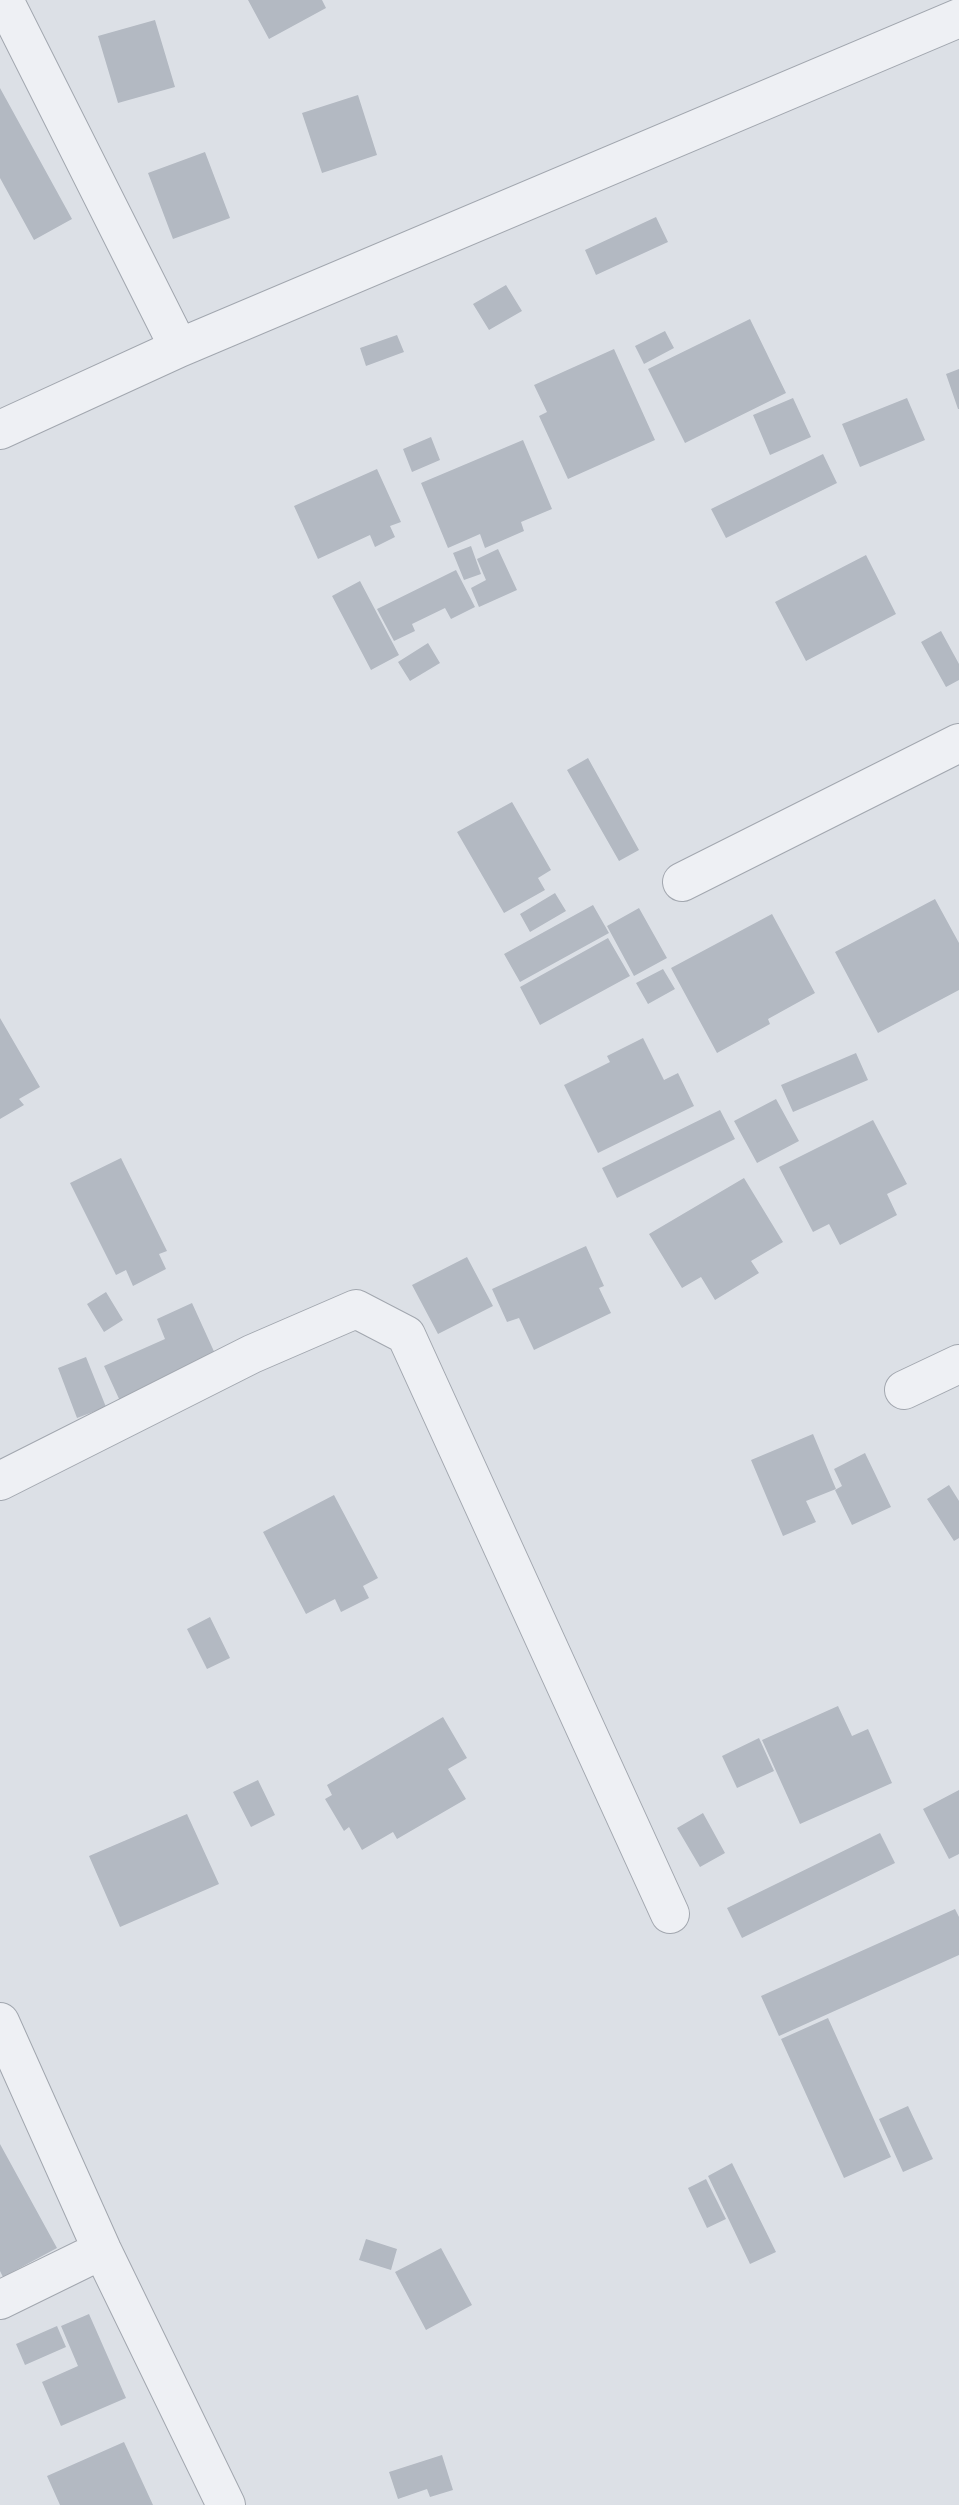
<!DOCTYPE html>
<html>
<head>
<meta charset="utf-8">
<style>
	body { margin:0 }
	canvas { display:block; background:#dce0e6 }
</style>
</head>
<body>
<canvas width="959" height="2505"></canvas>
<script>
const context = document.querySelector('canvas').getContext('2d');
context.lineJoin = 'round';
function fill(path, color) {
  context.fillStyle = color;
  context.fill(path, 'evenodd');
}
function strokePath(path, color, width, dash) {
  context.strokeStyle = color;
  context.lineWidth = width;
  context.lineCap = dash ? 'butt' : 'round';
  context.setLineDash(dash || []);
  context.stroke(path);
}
const building = new Path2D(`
	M 248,0 L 322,0 L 326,8 L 269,39 Z
	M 155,20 L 175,87 L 118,103 L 98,36 Z
	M 0,88 L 72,219 L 34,240 L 0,178 Z
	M 358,95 L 377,155 L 322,173 L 302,113 Z
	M 205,152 L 230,218 L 173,239 L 148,173 Z
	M 656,217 L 668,242 L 596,275 L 585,250 Z
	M 506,285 L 522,311 L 489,330 L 473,304 Z
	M 750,319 L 786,393 L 685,443 L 648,369 Z
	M 665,331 L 674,348 L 644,364 L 635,346 Z
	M 397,335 L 404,352 L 366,366 L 360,348 Z
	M 614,349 L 655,440 L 568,479 L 539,416 L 547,412 L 534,385 Z
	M 959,369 L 959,409 L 958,409 L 946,374 Z
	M 793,398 L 811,437 L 770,455 L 753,415 Z
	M 907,398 L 925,440 L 860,467 L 842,424 Z
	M 431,437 L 440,460 L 412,472 L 403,449 Z
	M 523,440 L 552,509 L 521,522 L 524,531 L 485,548 L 480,534 L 448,548 L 421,483 Z
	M 823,454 L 837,483 L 726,538 L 711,509 Z
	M 377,469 L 401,522 L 390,526 L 395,537 L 375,547 L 370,535 L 318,559 L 294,506 Z
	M 471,546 L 481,574 L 464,580 L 453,553 Z
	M 498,549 L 517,590 L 479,607 L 471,588 L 486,580 L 477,559 Z
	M 866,555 L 896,614 L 806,661 L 775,602 Z
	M 456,570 L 475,607 L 451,619 L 445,608 L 412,624 L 415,631 L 394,641 L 377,609 Z
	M 360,581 L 399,655 L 371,670 L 332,596 Z
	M 941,631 L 959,664 L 959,680 L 946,687 L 921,642 Z
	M 428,643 L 440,663 L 410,681 L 398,662 Z
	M 588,758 L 639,850 L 619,861 L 567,770 Z
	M 512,802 L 551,870 L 538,878 L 545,890 L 504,913 L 457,832 Z
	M 555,893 L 566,911 L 530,932 L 520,914 Z
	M 935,899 L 959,943 L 959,990 L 878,1033 L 835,952 Z
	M 593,905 L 609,933 L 520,982 L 504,954 Z
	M 639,908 L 667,958 L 634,976 L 607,926 Z
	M 772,914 L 815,993 L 768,1019 L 770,1024 L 717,1053 L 671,968 Z
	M 608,938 L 630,976 L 540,1025 L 520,987 Z
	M 663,969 L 675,989 L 648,1004 L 636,983 Z
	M 0,1018 L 40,1087 L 19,1099 L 24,1105 L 0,1119 Z
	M 643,1038 L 664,1080 L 678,1073 L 694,1106 L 598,1153 L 564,1085 L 610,1062 L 607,1056 Z
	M 856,1053 L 868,1080 L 793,1112 L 781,1085 Z
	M 776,1099 L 799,1141 L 757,1163 L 734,1121 Z
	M 720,1110 L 735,1139 L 617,1198 L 602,1168 Z
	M 873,1120 L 907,1184 L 887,1194 L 897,1215 L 840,1245 L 829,1224 L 813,1232 L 779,1167 Z
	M 121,1158 L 167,1251 L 159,1254 L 166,1269 L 133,1286 L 126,1270 L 116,1275 L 70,1183 Z
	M 744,1178 L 783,1242 L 751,1261 L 759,1273 L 715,1300 L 701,1277 L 682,1288 L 649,1234 Z
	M 586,1246 L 604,1286 L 599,1288 L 611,1313 L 534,1350 L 519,1318 L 507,1322 L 492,1289 Z
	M 467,1257 L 493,1306 L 438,1334 L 412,1285 Z
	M 106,1292 L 123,1320 L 104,1332 L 87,1304 Z
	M 192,1303 L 217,1358 L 120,1401 L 104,1366 L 165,1339 L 157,1319 Z
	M 86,1357 L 106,1407 L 77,1418 L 58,1368 Z
	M 813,1434 L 836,1489 L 806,1501 L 816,1522 L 783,1536 L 751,1460 Z
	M 865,1453 L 891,1507 L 852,1525 L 835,1490 L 842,1486 L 834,1469 Z
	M 949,1485 L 959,1501 L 959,1538 L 954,1541 L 927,1499 Z
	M 334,1495 L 378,1578 L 363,1586 L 369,1598 L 341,1612 L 335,1599 L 306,1614 L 263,1532 Z
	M 210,1617 L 230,1658 L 207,1669 L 187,1629 Z
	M 838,1706 L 852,1736 L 868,1729 L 892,1783 L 800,1824 L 762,1740 Z
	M 443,1717 L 467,1758 L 448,1769 L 466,1799 L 397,1839 L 393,1832 L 362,1850 L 349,1827 L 344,1831 L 325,1799 L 332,1795 L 327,1785 Z
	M 759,1738 L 774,1771 L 737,1788 L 722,1756 Z
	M 258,1780 L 275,1815 L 251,1827 L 233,1792 Z
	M 959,1790 L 959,1854 L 949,1859 L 923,1809 Z
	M 703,1813 L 725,1853 L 700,1867 L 677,1828 Z
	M 187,1814 L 219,1884 L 120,1927 L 89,1856 Z
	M 880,1833 L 895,1863 L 742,1938 L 727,1908 Z
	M 955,1909 L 959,1917 L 959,1955 L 779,2036 L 761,1996 Z
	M 828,2018 L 891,2157 L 844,2178 L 781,2039 Z
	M 908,2106 L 933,2159 L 903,2172 L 879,2119 Z
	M 0,2144 L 57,2248 L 3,2277 L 0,2271 Z
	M 732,2163 L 776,2252 L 750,2264 L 708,2176 Z
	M 706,2179 L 726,2219 L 707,2228 L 688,2188 Z
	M 366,2239 L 397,2249 L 391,2270 L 359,2260 Z
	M 441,2248 L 472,2305 L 426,2330 L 395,2272 Z
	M 89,2314 L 126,2398 L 61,2426 L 42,2382 L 78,2366 L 61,2326 Z
	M 57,2326 L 66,2347 L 25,2365 L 16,2344 Z
	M 124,2442 L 153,2505 L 60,2505 L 47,2476 Z
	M 442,2455 L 453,2490 L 430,2497 L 427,2489 L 398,2499 L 389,2472 Z`);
const minor = new Path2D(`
	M 4,0 L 179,348
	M 0,430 L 179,348 L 959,18
	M 682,882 L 959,743
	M 904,1390 L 959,1364
	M 0,1481 L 252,1354 L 356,1309 L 406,1335 L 670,1914
	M 0,2022 L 102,2250 L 226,2505
	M 0,2300 L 102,2250`);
fill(building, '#b3b9c2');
strokePath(minor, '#a2a7af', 40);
strokePath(minor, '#eef0f4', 38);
</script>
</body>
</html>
